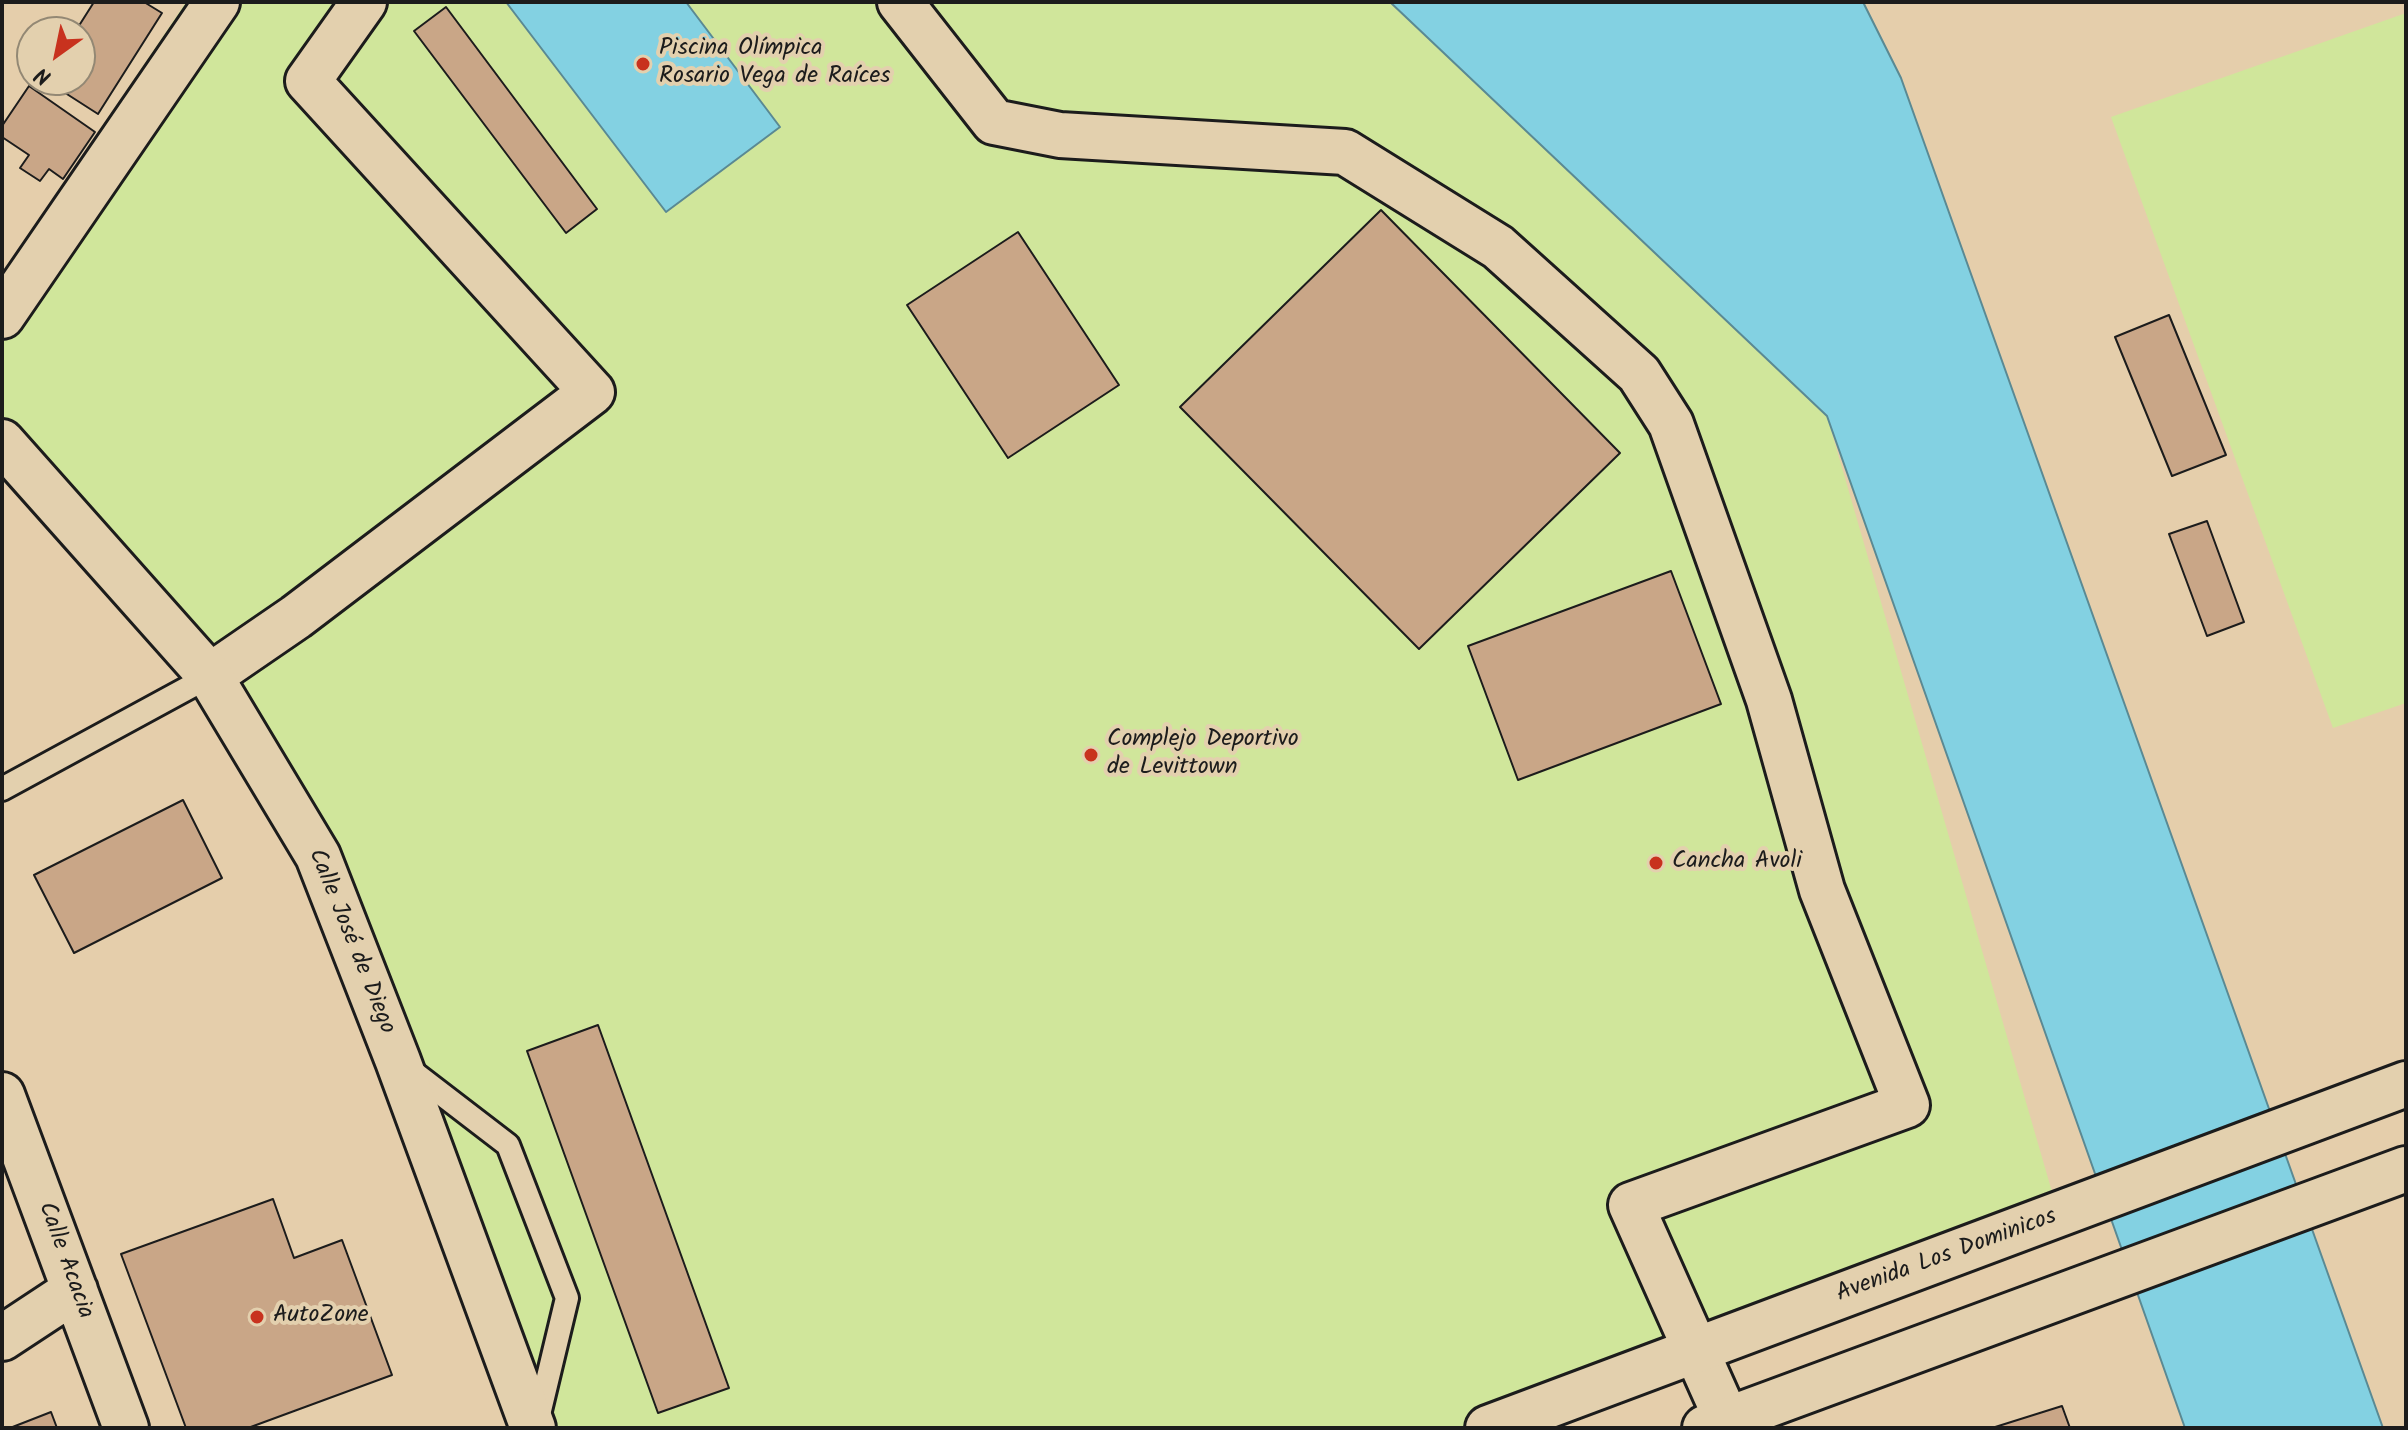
<!DOCTYPE html>
<html>
<head>
<meta charset="utf-8">
<style>
	body { margin:0 }
	#map { position:relative; width:2408px; height:1430px; overflow:hidden; background:#e5ceab; font-family:Kalam,sans-serif }
	canvas { display:block }
	.frame { position:absolute; inset:0; border:4px solid #1c1c1c; pointer-events:none }
	.north { position:absolute; left:16px; top:16px; width:80px; height:80px; box-sizing:border-box; background:#e3d0ae; border:2px solid #938874; border-radius:50%; rotate:213deg; font-size:22px; font-weight:700; line-height:32px; text-align:center; color:#1c1c1c }
	.north::after { content:''; display:block; margin:auto; width:28px; height:36px; background:#c8321e; clip-path:polygon(50% 0,100% 100%,50% 72%,0 100%) }
</style>
</head>
<body>
<div id="map">
<canvas width="2408" height="1430"></canvas>
<div class="frame"></div>
<div class="north">N</div>
</div>
<script>
const context = document.querySelector('canvas').getContext('2d');
context.lineJoin = 'round';
function fill(path, color) {
  context.fillStyle = color;
  context.fill(path, 'evenodd');
}
function strokePath(path, color, width, dash) {
  context.strokeStyle = color;
  context.lineWidth = width;
  context.lineCap = dash ? 'butt' : 'round';
  context.setLineDash(dash || []);
  context.stroke(path);
}
function write(font, color, halo, rows, align = 'center') {
  context.font = font + ' Kalam,sans-serif';
  context.lineWidth = 8;
  context.setLineDash([]);
  context.textBaseline = 'middle';
  context.strokeStyle = halo;
  context.fillStyle = color;
  for (const [text, x, y, turn = 0] of rows) {
    context.save();
    context.translate(x, y);
    context.rotate((+turn || 0) * Math.PI / 180);
    context.textAlign = isNaN(turn) ? turn : align;
    if (halo) context.strokeText(text, 0, 0);
    context.fillText(text, 0, 0);
    context.restore();
  }
}
const green = new Path2D(`
	M 186,2 L 1390,2 L 1827,416 L 2057,1209 L 1465,1428 L 555,1428 L 327,850 L 2,421 L 2,277 Z
	M 2406,13 L 2406,703 L 2333,728 L 2111,117 Z`);
const water = new Path2D(`
	M 506,2 L 686,2 L 780,127 L 666,212 Z
	M 1390,2 L 1863,2 L 1901,78 L 2383,1428 L 2185,1428 L 1827,416 Z`);
const building = new Path2D(`
	M 94,2 L 144,2 L 162,13 L 98,114 L 45,80 L 80,80 L 80,32 L 75,32 Z
	M 446,7 L 597,209 L 566,233 L 414,31 Z
	M 29,86 L 95,132 L 63,179 L 49,169 L 40,181 L 20,168 L 29,155 L 2,137 L 2,126 Z
	M 1381,210 L 1620,453 L 1419,649 L 1180,407 Z
	M 1018,232 L 1119,385 L 1008,458 L 907,305 Z
	M 2169,315 L 2226,455 L 2172,476 L 2115,337 Z
	M 2207,521 L 2244,622 L 2207,636 L 2169,534 Z
	M 1671,571 L 1721,704 L 1518,780 L 1468,646 Z
	M 183,800 L 222,878 L 74,953 L 34,875 Z
	M 598,1025 L 729,1388 L 658,1413 L 527,1051 Z
	M 273,1199 L 294,1258 L 342,1240 L 392,1375 L 248,1428 L 186,1428 L 121,1254 Z
	M 2062,1406 L 2070,1428 L 1992,1428 Z
	M 51,1412 L 57,1428 L 10,1428 Z`);
const lane = new Path2D(`
	M 2,789 L 210,676
	M 409,1069 L 508,1145 L 567,1298 L 537,1423`);
const street = new Path2D(`
	M 900,2 L 994,122 L 1060,135 L 1345,152 L 1498,247 L 1639,374 L 1671,424 L 1769,700 L 1822,890 L 1907,1105 L 1631,1205 L 1727,1420
	M 2,316 L 217,2
	M 210,676 L 296,617 L 592,392 L 308,81 L 364,2
	M 2,1095 L 126,1428
	M 2,1338 L 75,1290`);
const secondary = new Path2D(`
	M 2,442 L 210,676 L 318,856 L 398,1061 L 533,1428
	M 1488,1428 L 2406,1084
	M 1705,1428 L 2406,1169`);
const markers = [
	[643,64,8,"#c8321e"],
	[1091,755,8,"#c8321e"],
	[1656,863,8,"#c8321e"],
	[257,1317,8,"#c8321e"]
];
const poiNames = [
	["Piscina Olímpica",659,50],
	["Rosario Vega de Raíces",659,78],
	["Complejo Deportivo",1107,741],
	["de Levittown",1107,769],
	["Cancha Avoli",1672,863],
	["AutoZone",273,1317]
];
const streetNames = [
	["Calle José de Diego",350,942,68],
	["Avenida Los Dominicos",1947,1257,-20],
	["Calle Acacia",64,1261,70]
];
fill(green, '#d0e69b');
fill(water, '#83d1e2');
strokePath(water, '#5a8993', 2);
fill(building, '#c9a687');
strokePath(building, '#1c1c1c', 2);
strokePath(lane, '#1c1c1c', 28);
strokePath(street, '#1c1c1c', 50);
strokePath(secondary, '#1c1c1c', 50);
strokePath(lane, '#e3d0ae', 22);
strokePath(street, '#e3d0ae', 44);
strokePath(secondary, '#e3d0ae', 44);
for (const [x, y, r, color] of markers) {
  const dot = new Path2D();
  dot.arc(x, y, r, 0, 2 * Math.PI);
  context.fillStyle = color;
  context.fill(dot);
  strokePath(dot, '#e3d0ae', 3);
}
write('24px', '#1c1c1c', '#e3d0ae', poiNames, 'left');
write('24px', '#1c1c1c', '#e3d0ae', streetNames);
</script>
</body>
</html>
